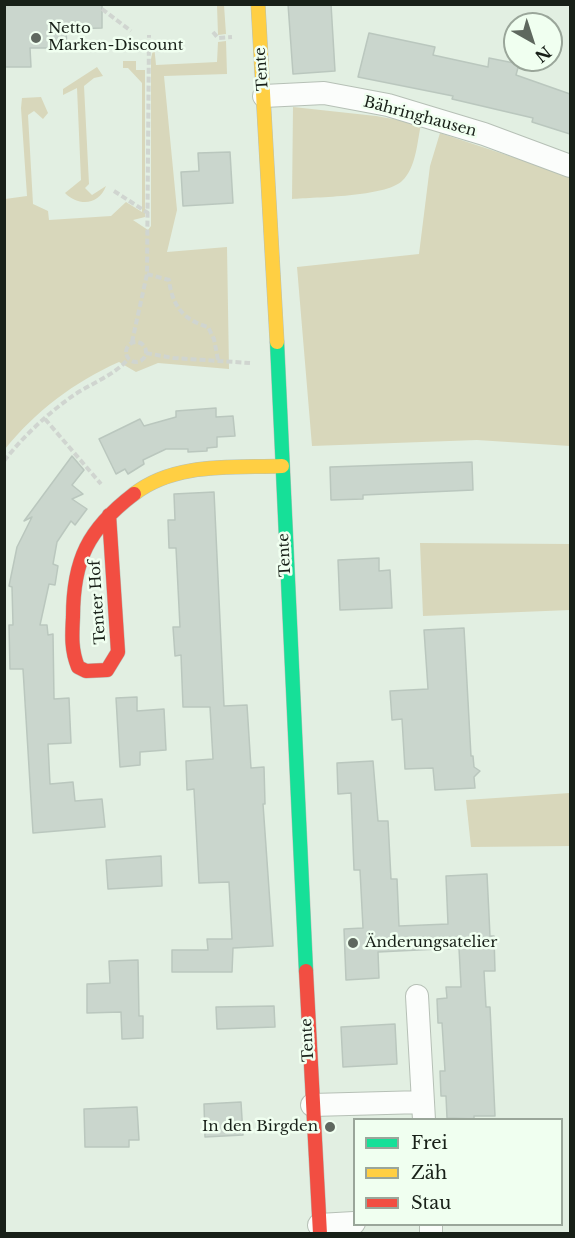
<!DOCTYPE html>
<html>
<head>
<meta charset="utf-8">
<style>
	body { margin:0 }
	#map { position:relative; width:575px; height:1238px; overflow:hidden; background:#e2efe2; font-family:"Libre Baskerville",serif }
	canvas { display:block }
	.frame { position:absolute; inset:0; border:6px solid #182018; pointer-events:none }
	.legend { position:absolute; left:353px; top:1118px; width:210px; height:108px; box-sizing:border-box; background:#f0fff0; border:2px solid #9aa69a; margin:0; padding:8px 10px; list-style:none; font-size:18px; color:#182018 }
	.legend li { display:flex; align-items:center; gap:12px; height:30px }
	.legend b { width:30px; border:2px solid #9aa69a }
	.north { position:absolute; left:503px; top:12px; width:60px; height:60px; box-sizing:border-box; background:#f0fff0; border:2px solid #9aa69a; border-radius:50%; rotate:141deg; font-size:16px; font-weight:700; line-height:24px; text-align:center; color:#182018 }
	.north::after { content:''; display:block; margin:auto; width:21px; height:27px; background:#5f685f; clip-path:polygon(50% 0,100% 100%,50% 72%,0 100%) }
</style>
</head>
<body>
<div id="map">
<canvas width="575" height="1238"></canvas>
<div class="frame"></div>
<ul class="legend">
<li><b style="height:8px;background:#16e098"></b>Frei</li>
<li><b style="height:8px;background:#ffcf43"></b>Zäh</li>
<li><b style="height:8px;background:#f24e42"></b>Stau</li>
</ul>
<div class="north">N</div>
</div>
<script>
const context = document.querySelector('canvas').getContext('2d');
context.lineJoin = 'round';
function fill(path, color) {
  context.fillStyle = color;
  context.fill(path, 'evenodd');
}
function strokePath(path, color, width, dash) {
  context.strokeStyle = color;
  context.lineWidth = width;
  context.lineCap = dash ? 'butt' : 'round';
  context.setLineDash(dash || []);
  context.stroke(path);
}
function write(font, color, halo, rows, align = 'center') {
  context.font = font + ' "Libre Baskerville",serif';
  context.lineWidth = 5;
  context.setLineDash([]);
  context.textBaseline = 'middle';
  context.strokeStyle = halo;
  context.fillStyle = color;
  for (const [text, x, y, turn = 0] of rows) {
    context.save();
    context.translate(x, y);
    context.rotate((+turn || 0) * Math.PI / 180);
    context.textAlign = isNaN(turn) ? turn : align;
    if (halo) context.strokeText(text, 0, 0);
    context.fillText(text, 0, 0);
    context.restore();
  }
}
const green = new Path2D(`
	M 217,5 L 224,5 L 226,34 L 218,35 Z
	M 226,41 L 227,74 L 164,76 L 177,210 L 167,252 L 227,247 L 229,369 L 158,363 L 136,372 L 119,362 C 74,382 36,411 5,449 L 5,199 L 27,196 L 21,108 L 22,98 L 41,97 L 48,113 L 43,119 L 34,111 L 28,115 L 33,204 L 48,211 L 49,220 L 111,216 L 126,202 L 142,212 L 142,83 L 128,68 L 123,68 L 123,61 L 136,61 L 136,70 L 145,70 L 145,217 L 133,220 L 148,230 L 151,226 L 151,59 L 154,45 L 156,65 L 217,62 L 218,42 Z
	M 97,67 L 103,76 L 94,78 L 84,86 L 89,184 L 85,188 L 92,195 L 106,186 C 99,205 79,207 65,193 L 81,180 L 77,88 L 63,95 L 63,89 Z
	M 293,107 L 376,116 L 421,124 C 417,143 416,168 402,181 C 385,197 316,197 292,199 Z
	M 440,133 L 570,176 L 570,446 L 477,440 L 312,446 L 297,267 L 419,254 L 430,166 Z
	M 420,543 L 570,544 L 570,610 L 423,616 Z
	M 570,793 L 570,846 L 471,847 L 466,800 Z`);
const building = new Path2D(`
	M 4,4 L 102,4 L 102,28 L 66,29 L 67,48 L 30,48 L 31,67 L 4,67 Z
	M 288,4 L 331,4 L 335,71 L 293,74 Z
	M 369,33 L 435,47 L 433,55 L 488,67 L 489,58 L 519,64 L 516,75 L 570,94 L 570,134 L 532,122 L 533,118 L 452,99 L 453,96 L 358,77 Z
	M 230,152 L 233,203 L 183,206 L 181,172 L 199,171 L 198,153 Z
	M 216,408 L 216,417 L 233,416 L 235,436 L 217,437 L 217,447 L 207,448 L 207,451 L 188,452 L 188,449 L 166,449 L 143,460 L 144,464 L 128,474 L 125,469 L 116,474 L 99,439 L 140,419 L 144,426 L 176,417 L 176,411 Z
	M 72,456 L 84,470 L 72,485 L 83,494 L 72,499 L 87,509 L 75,525 L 71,521 L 57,542 L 53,564 L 58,566 L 55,585 L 49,584 L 40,625 L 47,625 L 48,635 L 53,634 L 54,699 L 69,698 L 71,743 L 48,744 L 50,784 L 73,782 L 75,801 L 102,799 L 105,827 L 33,833 L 23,669 L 10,669 L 9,625 L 13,625 L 12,587 L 9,586 L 17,547 L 32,517 L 24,521 Z
	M 472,462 L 473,490 L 363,495 L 363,499 L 331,500 L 330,467 Z
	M 214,492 L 224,706 L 247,705 L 251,768 L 264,767 L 265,804 L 263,804 L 273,946 L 233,948 L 232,972 L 172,972 L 172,950 L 208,950 L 207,939 L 232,939 L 229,882 L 199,883 L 194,789 L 187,790 L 186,761 L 213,759 L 210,707 L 183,707 L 181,655 L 175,656 L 173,627 L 180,627 L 176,548 L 169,548 L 168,520 L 175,520 L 174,494 Z
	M 379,558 L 379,571 L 390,570 L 392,608 L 340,610 L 338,560 Z
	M 464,628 L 471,756 L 473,756 L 474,767 L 480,771 L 474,777 L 475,788 L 435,790 L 433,768 L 405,769 L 402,719 L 392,720 L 390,691 L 428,689 L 424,630 Z
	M 137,697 L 137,711 L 164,709 L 166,750 L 140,752 L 140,765 L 120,767 L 116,698 Z
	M 373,761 L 378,821 L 388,821 L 391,879 L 397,879 L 399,926 L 448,924 L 446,876 L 487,874 L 490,936 L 494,936 L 495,971 L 484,971 L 486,1007 L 490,1007 L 495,1116 L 474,1116 L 474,1119 L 447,1118 L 446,1096 L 441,1096 L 440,1071 L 445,1071 L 442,1023 L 438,1023 L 437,999 L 447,998 L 446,987 L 461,987 L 459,948 L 378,952 L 379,978 L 346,980 L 344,929 L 363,928 L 360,870 L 354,870 L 351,793 L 338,794 L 337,763 Z
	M 161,856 L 162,886 L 108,889 L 106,860 Z
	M 138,960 L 139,1016 L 143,1016 L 143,1038 L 122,1039 L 121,1012 L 87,1013 L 87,984 L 110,983 L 109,961 Z
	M 274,1006 L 275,1027 L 217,1029 L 216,1007 Z
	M 395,1024 L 397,1064 L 343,1067 L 341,1027 Z
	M 241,1102 L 243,1135 L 205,1137 L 204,1104 Z
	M 137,1107 L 139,1140 L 129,1140 L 129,1147 L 85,1147 L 84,1109 Z`);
const path = new Path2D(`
	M 102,9 L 131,31
	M 213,32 L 218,38 L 232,37
	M 114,191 L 148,213
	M 147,274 L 169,280 C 172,305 183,320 208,327 L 214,339 L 218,360
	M126 352a10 10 0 1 1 20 0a10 10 0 1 1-20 0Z
	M 132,342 L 147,274 L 149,35
	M 146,353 L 173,358 L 250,363
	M 45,419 L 101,484
	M 4,461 C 22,438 44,417 67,400 C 86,385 113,377 128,359`);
const street = new Path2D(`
	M 264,96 L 324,93 L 388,105 L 484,134 L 570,166
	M 417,996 L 424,1120
	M 312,1105 L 423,1102
	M 431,1224 L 431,1234
	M 319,1225 L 354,1223`);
const fast = new Path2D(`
	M 277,342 L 306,971`);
const slow = new Path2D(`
	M 258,4 L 277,342
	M 134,494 C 175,462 232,468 282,466`);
const jam = new Path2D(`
	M 109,515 L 118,652 L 107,670 L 86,671 L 78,667 C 71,650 72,635 73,617 C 73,560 88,529 134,494
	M 306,971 L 320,1234`);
const markers = [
	[36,38,6,"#5f685f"],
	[353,943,6,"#5f685f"],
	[330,1127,6,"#5f685f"]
];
const poiNames = [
	["Netto",48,29],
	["Marken-Discount",48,46],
	["Änderungsatelier",365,943],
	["In den Birgden",318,1127,"right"]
];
const streetNames = [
	["Tente",262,69,-94],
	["Bähringhausen",420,117,15],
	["Tente",285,555,-93],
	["Tenter Hof",98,602,-94],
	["Tente",308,1040,-93]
];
fill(green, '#d8d7bb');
fill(building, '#cad6cd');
strokePath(building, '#bac7be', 1.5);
strokePath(street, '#b6c0b6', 24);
strokePath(fast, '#b6c0b6', 15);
strokePath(slow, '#b6c0b6', 15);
strokePath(jam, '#b6c0b6', 15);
strokePath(path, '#d0d5d0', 4, [6, 3]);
strokePath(street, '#fbfdfb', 22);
strokePath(fast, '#16e098', 14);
strokePath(slow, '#ffcf43', 14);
strokePath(jam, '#f24e42', 14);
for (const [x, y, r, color] of markers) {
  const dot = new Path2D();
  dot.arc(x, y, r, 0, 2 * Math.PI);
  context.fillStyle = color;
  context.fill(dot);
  strokePath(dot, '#f0fff0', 2);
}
write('15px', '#182018', '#f0fff0', poiNames, 'left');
write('15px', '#182018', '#f0fff0', streetNames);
</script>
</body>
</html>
